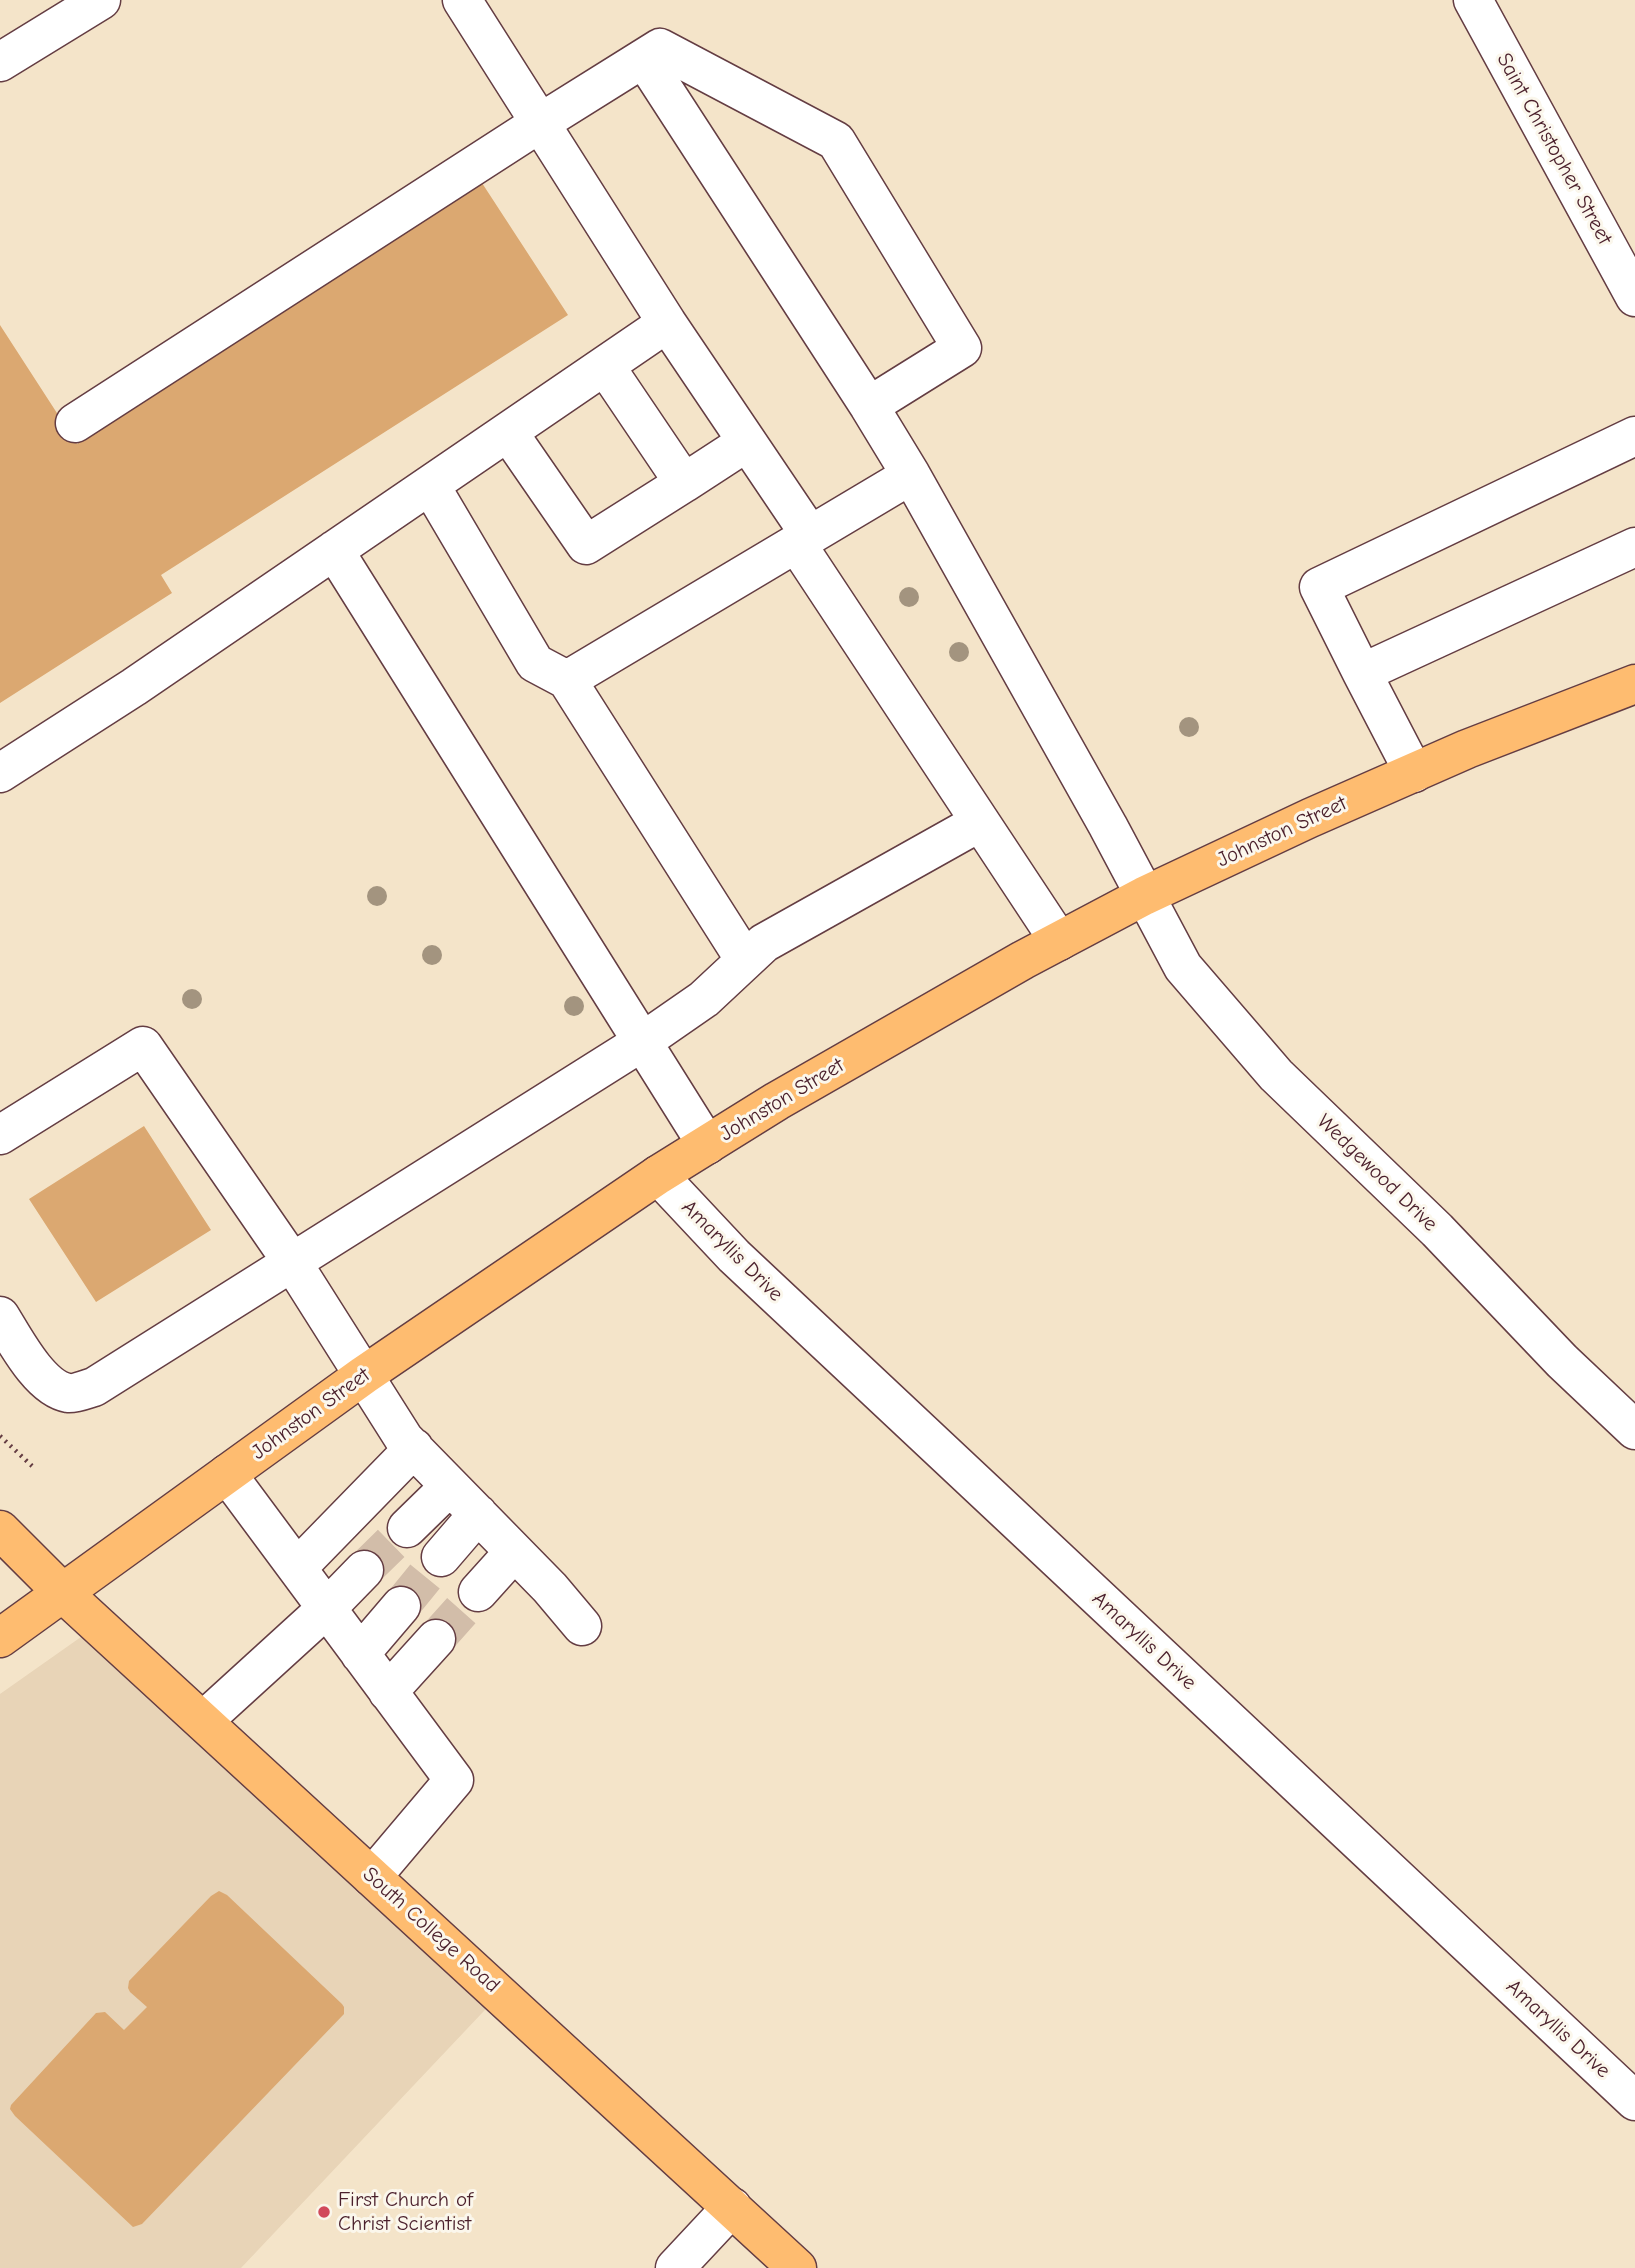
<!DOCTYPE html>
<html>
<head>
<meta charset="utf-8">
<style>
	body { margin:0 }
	canvas { display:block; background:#f4e4c9 }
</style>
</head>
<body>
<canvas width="1635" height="2268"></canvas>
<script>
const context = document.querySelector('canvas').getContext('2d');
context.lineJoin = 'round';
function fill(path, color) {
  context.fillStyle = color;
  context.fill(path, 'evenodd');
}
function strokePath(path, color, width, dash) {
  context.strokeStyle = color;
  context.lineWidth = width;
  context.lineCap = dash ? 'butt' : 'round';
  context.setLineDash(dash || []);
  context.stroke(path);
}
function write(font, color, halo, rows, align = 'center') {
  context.font = font + ' "Comic Neue",sans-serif';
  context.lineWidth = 6;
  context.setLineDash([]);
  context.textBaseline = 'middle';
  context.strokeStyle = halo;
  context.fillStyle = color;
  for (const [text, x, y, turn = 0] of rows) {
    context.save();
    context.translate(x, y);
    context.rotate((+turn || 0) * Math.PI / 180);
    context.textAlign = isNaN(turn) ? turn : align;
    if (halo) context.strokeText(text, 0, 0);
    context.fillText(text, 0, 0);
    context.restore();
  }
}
const built = new Path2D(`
	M 98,1625 L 500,1994 L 241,2268 L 0,2268 L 0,1694 Z`);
const building = new Path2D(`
	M 482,183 L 568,315 L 161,575 L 172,593 L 0,703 L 0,325 L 77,444 Z
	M 144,1126 L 211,1230 L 96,1302 L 29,1199 Z
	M 219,1891 L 227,1895 L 342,2004 L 344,2007 L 344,2014 L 142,2224 L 133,2227 L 15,2116 L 10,2109 L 11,2105 L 96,2013 L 105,2012 L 124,2030 L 147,2007 L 130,1992 L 128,1988 L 129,1981 L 211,1896 Z`);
const minorTunnel = new Path2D(`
	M 364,1570 L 407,1528
	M 401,1606 L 441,1557
	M 436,1639 L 478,1592`);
const path = new Path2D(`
	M 0,1436 L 32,1466`);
const minor = new Path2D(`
	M 462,0 L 667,323 L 810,535
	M 1473,0 L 1635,297
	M 644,59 L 869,406 L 911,475
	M 0,62 L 101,0
	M 75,423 L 540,123 L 660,48 L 836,141 L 962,348 L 869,406
	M 508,432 L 586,545 L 684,483 L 605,366
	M 1635,436 L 1319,587 L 1362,673 L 1635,547
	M 684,483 L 747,442
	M 430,485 L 535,663 L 567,680
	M 796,543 L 1059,941
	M 334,550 L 707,1145
	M 1362,673 L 1414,773
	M 0,773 L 134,687 L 667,323
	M 745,960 L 567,680 L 911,475 L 1108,826 L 1183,967 L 1276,1075 L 1437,1230 L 1562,1361 L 1635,1430
	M 0,1135 L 143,1046 L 292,1262 L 404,1439 L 550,1588 L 582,1626
	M 658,1175 L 734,1256 L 1635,2101
	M 0,1316 C 14,1338 39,1388 68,1393 C 75,1394 87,1389 94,1387 L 642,1042 L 704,999 L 764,943 L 980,822
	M 227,1474 L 454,1780 L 372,1877
	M 407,1528 L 450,1486
	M 441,1557 L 478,1514
	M 297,1568 L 414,1448
	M 478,1592 L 514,1552
	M 360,1654 L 401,1606
	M 388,1692 L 436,1639
	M 203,1721 L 327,1608 L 364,1570
	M 675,2268 L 732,2207`);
const major = new Path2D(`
	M 0,1530 L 64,1594 L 797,2268
	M 0,1638 L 364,1375 L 658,1175 L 777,1101 L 1023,960 L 1144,896 L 1310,818 L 1467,749 L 1635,684`);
const trees = [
	[909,597],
	[959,652],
	[1189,727],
	[377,896],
	[432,955],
	[192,999],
	[574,1006]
];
const markers = [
	[324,2212,7,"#d1495b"]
];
const streetNames = [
	["Saint Christopher Street",1554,149,61],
	["Johnston Street",1282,832,-25],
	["Johnston Street",782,1100,-31],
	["Wedgewood Drive",1377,1173,44],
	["Amaryllis Drive",732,1251,45],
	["Johnston Street",311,1414,-36],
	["Amaryllis Drive",1144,1641,43],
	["South College Road",431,1930,42],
	["Amaryllis Drive",1558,2029,43]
];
const poiNames = [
	["First Church of",338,2200],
	["Christ Scientist",338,2224]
];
fill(built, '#e8d4b7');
fill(building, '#dba871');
strokePath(minorTunnel, '#d2bda9', 38, [38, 19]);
strokePath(minor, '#643d43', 41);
strokePath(major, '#643d43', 41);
strokePath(path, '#643d43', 4.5, [2, 5]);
strokePath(minor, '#fff', 38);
strokePath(major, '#febc70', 38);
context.fillStyle = '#a3947f';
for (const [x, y] of trees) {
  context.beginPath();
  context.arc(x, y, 10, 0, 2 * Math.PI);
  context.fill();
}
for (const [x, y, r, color] of markers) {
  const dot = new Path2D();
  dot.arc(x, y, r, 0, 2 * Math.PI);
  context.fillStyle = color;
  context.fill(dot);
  strokePath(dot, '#fbf7ec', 2.5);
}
write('21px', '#4a1f2b', '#fbf7ec', streetNames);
write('21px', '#4a1f2b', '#fbf7ec', poiNames, 'left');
</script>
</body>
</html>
